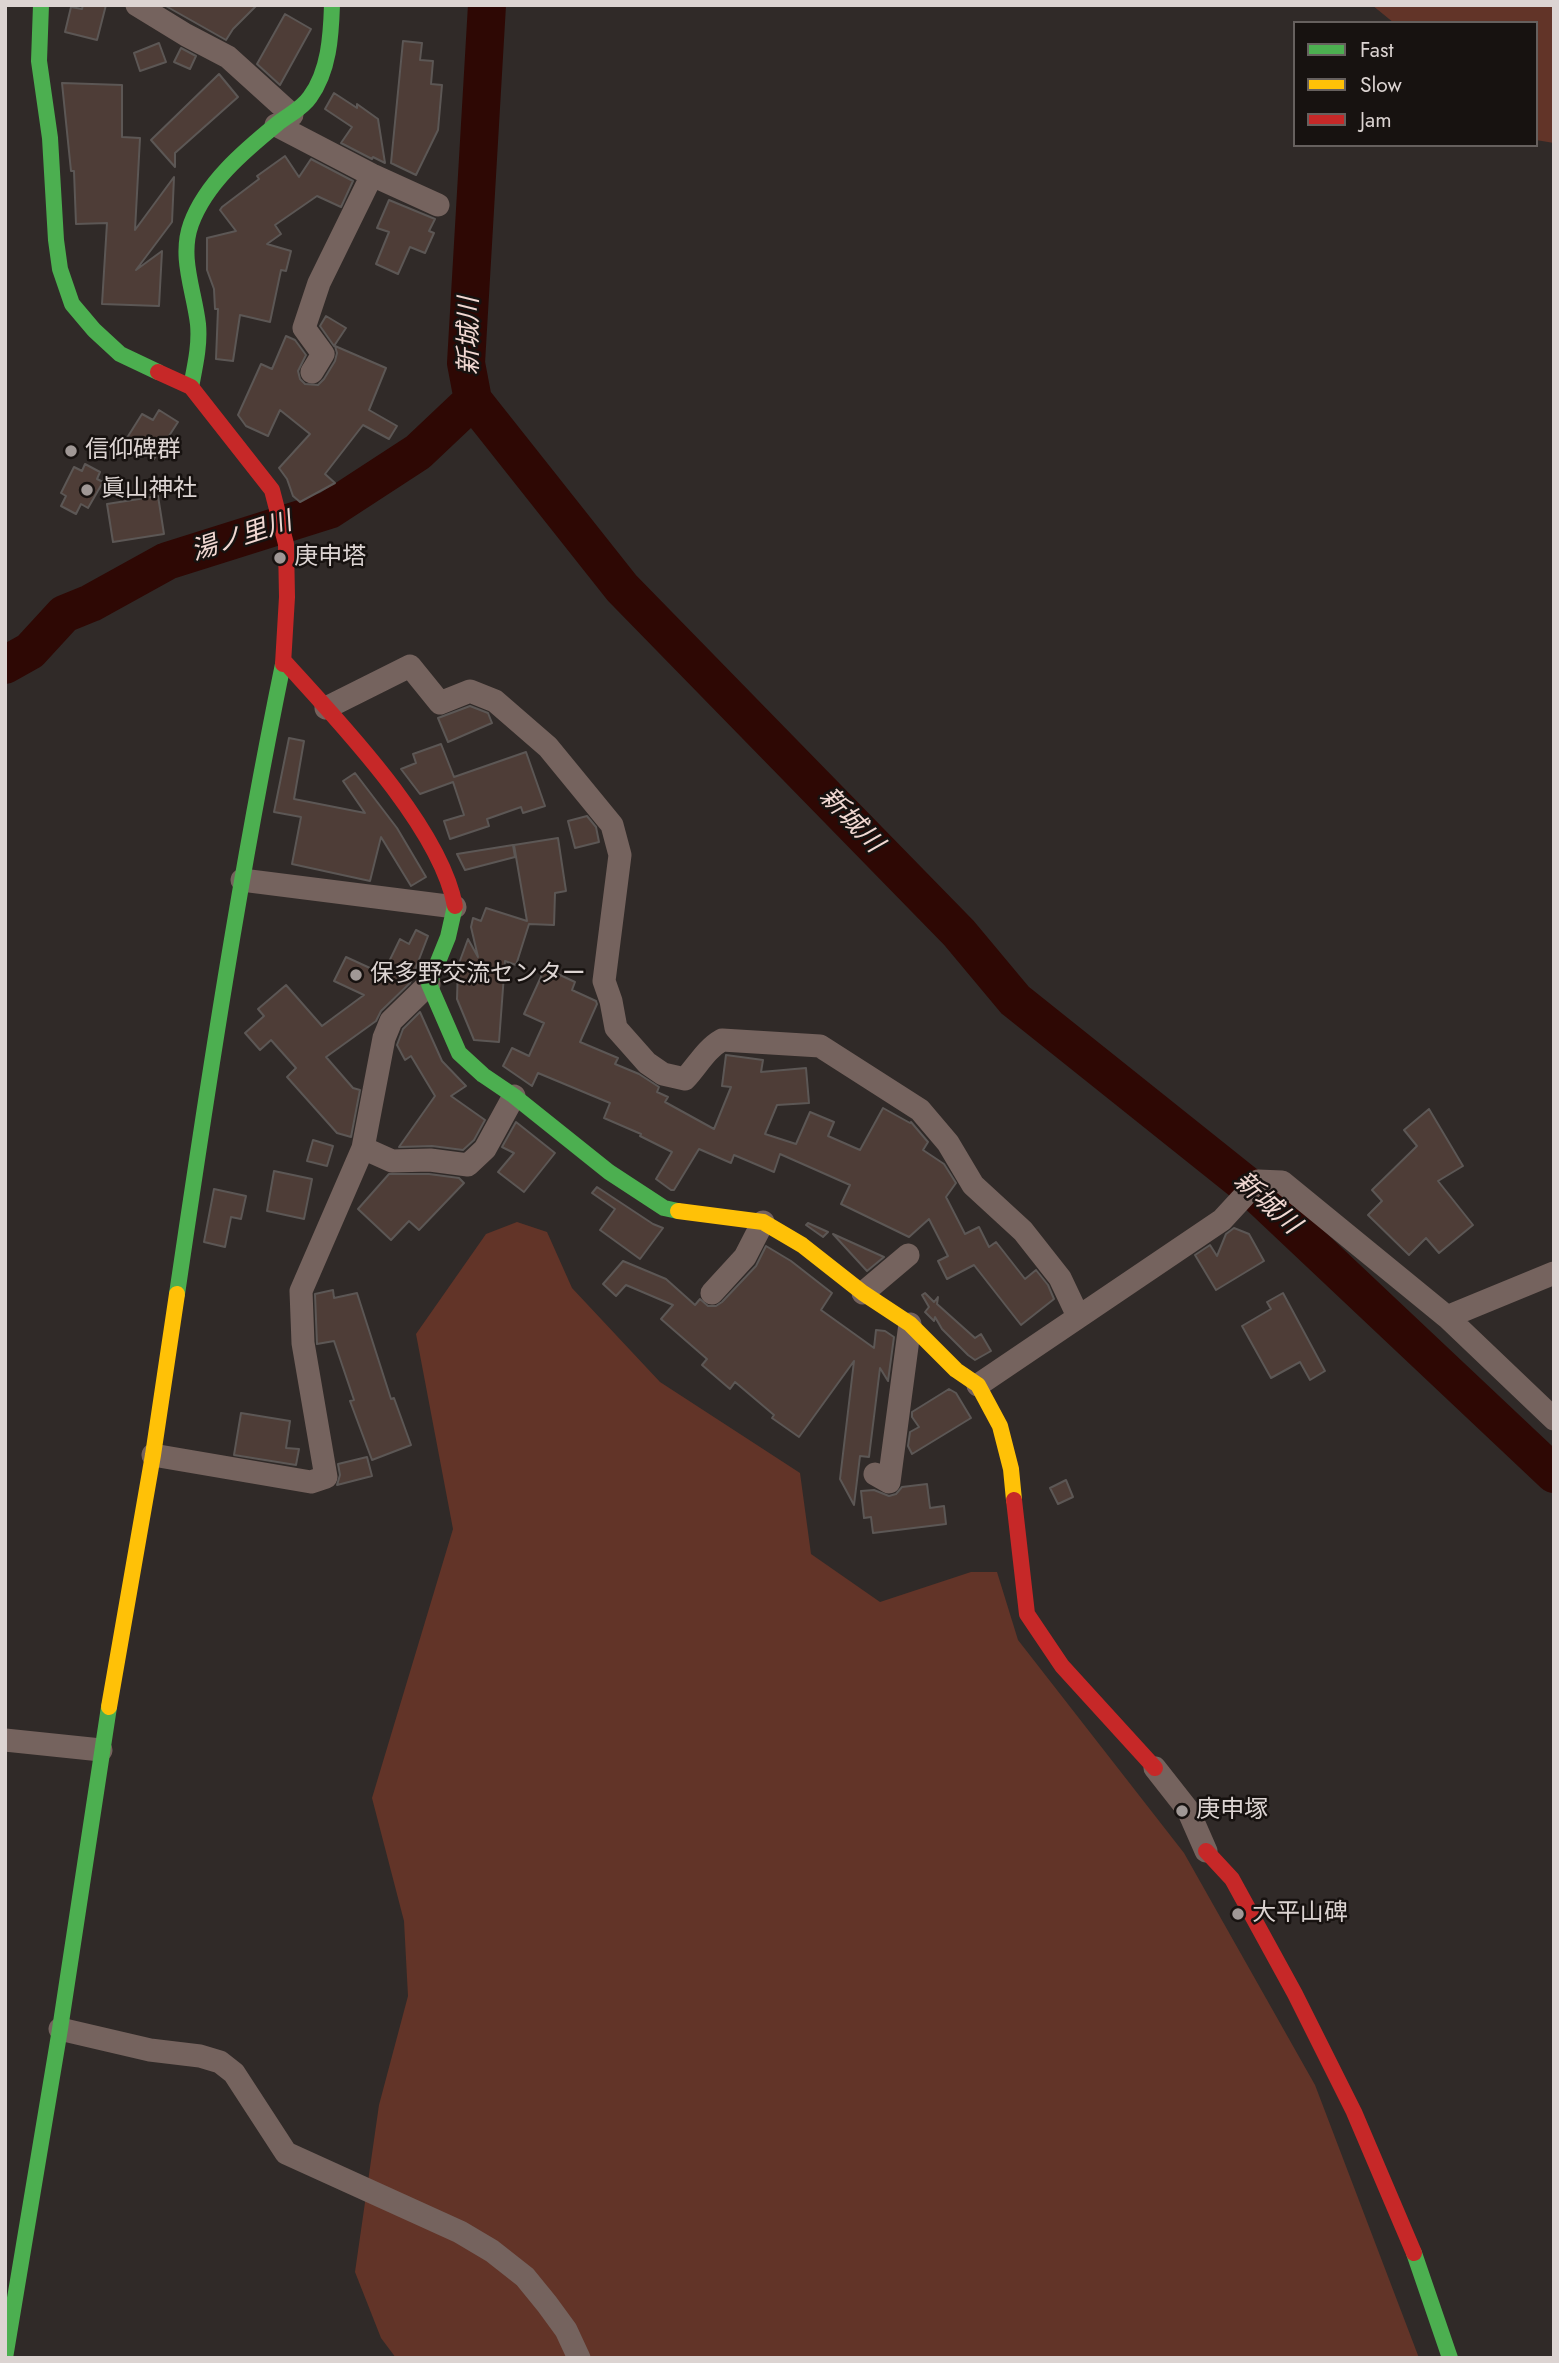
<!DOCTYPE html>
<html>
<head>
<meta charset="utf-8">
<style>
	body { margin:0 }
	#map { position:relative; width:1559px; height:2363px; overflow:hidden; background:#302a28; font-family:Jost,sans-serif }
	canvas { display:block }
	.frame { position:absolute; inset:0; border:7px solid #dcd4d2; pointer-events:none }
	.legend { position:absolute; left:1293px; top:21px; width:245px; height:126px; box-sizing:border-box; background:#171210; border:2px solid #66605e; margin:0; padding:9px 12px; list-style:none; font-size:21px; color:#dcd4d2 }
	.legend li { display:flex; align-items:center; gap:14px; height:35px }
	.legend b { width:35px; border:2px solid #66605e }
</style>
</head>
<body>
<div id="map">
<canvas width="1559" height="2363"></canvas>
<div class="frame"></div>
<ul class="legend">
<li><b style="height:9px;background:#4caf50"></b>Fast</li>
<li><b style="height:9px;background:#ffc107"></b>Slow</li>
<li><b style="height:9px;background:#c62828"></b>Jam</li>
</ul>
</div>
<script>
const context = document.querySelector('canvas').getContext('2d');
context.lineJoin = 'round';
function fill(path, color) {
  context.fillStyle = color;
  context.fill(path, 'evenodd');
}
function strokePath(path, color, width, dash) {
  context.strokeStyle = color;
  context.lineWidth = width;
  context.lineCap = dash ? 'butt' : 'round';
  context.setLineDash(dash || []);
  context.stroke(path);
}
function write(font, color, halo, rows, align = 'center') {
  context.font = font + ' Jost,"Noto Sans JP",sans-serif';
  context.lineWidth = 5;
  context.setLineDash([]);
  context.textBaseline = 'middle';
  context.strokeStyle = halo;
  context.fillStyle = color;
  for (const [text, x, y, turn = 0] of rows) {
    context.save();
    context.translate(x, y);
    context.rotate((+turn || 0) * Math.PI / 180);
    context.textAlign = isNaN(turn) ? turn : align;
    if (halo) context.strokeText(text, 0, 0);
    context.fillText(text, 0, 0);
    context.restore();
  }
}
const green = new Path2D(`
	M 1372,5 L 1554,5 L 1554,143 L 1536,140 L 1536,23 L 1394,23 Z
	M 517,1222 L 547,1232 L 572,1288 L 660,1382 L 800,1473 L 811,1554 L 880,1602 L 971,1572 L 997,1572 L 1018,1640 L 1184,1853 L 1315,2085 L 1419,2358 L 396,2358 L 381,2338 L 355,2272 L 379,2105 L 408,1996 L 404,1921 L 372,1798 L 453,1529 L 416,1334 L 486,1234 Z`);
const river = new Path2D(`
	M 487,5 L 466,363 L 473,400 L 622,588 L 959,933 L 1015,1000 L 1254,1191 L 1554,1474
	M 5,665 L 30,651 L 64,614 L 91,603 L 167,561 L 329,510 L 418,452 L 473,400`);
const building = new Path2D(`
	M 83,5 L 106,5 L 97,40 L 65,32 L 71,7 L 82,9 Z
	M 164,5 L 257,5 L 233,29 L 226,40 Z
	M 285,14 L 311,29 L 280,85 L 257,64 Z
	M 403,41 L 422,43 L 420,60 L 433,61 L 431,84 L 442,85 L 438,130 L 416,175 L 391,163 Z
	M 159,43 L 166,62 L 140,71 L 134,53 Z
	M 181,48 L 196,56 L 190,69 L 174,62 Z
	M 219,74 L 238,97 L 175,153 L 175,167 L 151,140 Z
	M 62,83 L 122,85 L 122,137 L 140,138 L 135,230 L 174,177 L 172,222 L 136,270 L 162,251 L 159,306 L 102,304 L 107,223 L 76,224 L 74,171 L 71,171 Z
	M 334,93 L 357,108 L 357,104 L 378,119 L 385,163 L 373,157 L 372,159 L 341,143 L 352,127 L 325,109 Z
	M 285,156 L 299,177 L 311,159 L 353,181 L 341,207 L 317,196 L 275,225 L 281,234 L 267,244 L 291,251 L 286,271 L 281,270 L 270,322 L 240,315 L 233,361 L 216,359 L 218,309 L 215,309 L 214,289 L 207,270 L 207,238 L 236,231 L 220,210 L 222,207 L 259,179 L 257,176 Z
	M 389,200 L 435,219 L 429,231 L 434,233 L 425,253 L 410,247 L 398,274 L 376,264 L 389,232 L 377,228 Z
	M 326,316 L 346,328 L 334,346 L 320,326 Z
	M 286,336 L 295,340 L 306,355 L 298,371 L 300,379 L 305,384 L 318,385 L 324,379 L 335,361 L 337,353 L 335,346 L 386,368 L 369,410 L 397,426 L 389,439 L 363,425 L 325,474 L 335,483 L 300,502 L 293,496 L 287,479 L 279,468 L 310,434 L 280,410 L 268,436 L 246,426 L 238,415 L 261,364 L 272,369 Z
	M 159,410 L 178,422 L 154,459 L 125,441 L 142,414 L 153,420 Z
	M 85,464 L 100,472 L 97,479 L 103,482 L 88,508 L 81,504 L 76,514 L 61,506 L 66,496 L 61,493 L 74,467 L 82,471 Z
	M 158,496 L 164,534 L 113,542 L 107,504 Z
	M 470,706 L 488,713 L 492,723 L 448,742 L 438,718 Z
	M 289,738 L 304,741 L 294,799 L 365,813 L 343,781 L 355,773 L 397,828 L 426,877 L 411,886 L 381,837 L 370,881 L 292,864 L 301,817 L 274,812 Z
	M 441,744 L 454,777 L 526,752 L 545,806 L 523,813 L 521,807 L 487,819 L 489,826 L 450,839 L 444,821 L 464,815 L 453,782 L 420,794 L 401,769 L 416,763 L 413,754 Z
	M 587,816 L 596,827 L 599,842 L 575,848 L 568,821 Z
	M 558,838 L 566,891 L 555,893 L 554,925 L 529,924 L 516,965 L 505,961 L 499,1042 L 474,1040 L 457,999 L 458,966 L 468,939 L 478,957 L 471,927 L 473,918 L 481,921 L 486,908 L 527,921 L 514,845 Z
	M 513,845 L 515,857 L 465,870 L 457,854 Z
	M 416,930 L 428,936 L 410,983 L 381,1011 L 376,1021 L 326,1057 L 353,1088 L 360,1090 L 351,1137 L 337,1133 L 287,1077 L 296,1068 L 271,1040 L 260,1050 L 245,1033 L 264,1016 L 258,1009 L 286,985 L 322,1026 L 364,995 L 334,981 L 346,957 L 383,974 L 400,939 L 409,944 Z
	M 545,968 L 575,982 L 572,990 L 596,1001 L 597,1004 L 580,1042 L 618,1058 L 615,1064 L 639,1074 L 659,1087 L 657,1092 L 668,1097 L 665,1102 L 714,1129 L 731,1087 L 722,1086 L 726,1055 L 763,1060 L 761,1072 L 806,1068 L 809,1103 L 777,1105 L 765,1134 L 796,1144 L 810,1112 L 834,1122 L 828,1136 L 860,1150 L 883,1108 L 910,1123 L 911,1122 L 928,1142 L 923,1150 L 944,1164 L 956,1183 L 946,1197 L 965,1234 L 979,1227 L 989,1247 L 996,1242 L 1025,1279 L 1036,1270 L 1048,1285 L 1054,1299 L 1021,1325 L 974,1265 L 947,1279 L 938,1261 L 948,1256 L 929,1219 L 909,1237 L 841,1204 L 850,1185 L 780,1154 L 774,1172 L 734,1155 L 731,1163 L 699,1149 L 674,1190 L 671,1190 L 656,1179 L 672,1152 L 640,1136 L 641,1134 L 604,1118 L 610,1103 L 538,1073 L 532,1086 L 503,1066 L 512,1048 L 529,1056 L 544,1023 L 524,1014 Z
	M 420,1012 L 442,1061 L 466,1086 L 451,1096 L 485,1120 L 474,1140 L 463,1150 L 432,1146 L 399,1147 L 435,1096 L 411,1056 L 405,1060 L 397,1045 L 403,1029 Z
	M 1429,1109 L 1463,1166 L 1438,1181 L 1473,1225 L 1439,1253 L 1426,1238 L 1409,1255 L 1368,1215 L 1382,1201 L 1372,1190 L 1417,1146 L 1404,1130 Z
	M 516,1122 L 555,1153 L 524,1192 L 498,1172 L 514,1153 L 502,1147 Z
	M 313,1140 L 333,1146 L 327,1166 L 307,1161 Z
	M 274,1171 L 312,1179 L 304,1219 L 267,1211 Z
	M 389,1174 L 429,1174 L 459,1178 L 464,1183 L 419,1230 L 409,1221 L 391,1240 L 358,1209 Z
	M 597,1187 L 653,1224 L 663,1228 L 640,1259 L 600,1230 L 615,1209 L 592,1193 Z
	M 214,1189 L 246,1196 L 241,1219 L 231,1217 L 225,1247 L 204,1242 Z
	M 808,1223 L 828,1232 L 823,1237 L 806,1225 Z
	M 1234,1228 L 1249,1234 L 1264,1261 L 1216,1290 L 1195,1255 L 1210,1245 L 1217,1256 L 1226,1234 Z
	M 833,1234 L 884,1257 L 867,1271 Z
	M 766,1246 L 791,1261 L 832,1293 L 821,1310 L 874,1348 L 876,1330 L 885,1331 L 894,1337 L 888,1381 L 880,1368 L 869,1457 L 860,1456 L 854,1505 L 840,1479 L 854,1361 L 799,1437 L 772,1418 L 774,1415 L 735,1382 L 730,1389 L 702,1365 L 707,1359 L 661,1319 L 673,1305 L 626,1285 L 616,1296 L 603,1284 L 623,1261 L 666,1279 L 695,1305 L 700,1299 L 708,1306 L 716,1306 L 722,1302 L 756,1266 Z
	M 333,1290 L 334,1298 L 357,1293 L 391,1399 L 394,1398 L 411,1445 L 372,1460 L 350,1401 L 354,1400 L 334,1341 L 317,1344 L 315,1294 Z
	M 925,1293 L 934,1302 L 938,1297 L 937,1304 L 975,1338 L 981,1334 L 991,1351 L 975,1360 L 968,1355 L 942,1329 L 935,1317 L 934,1321 L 925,1312 L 929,1307 L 922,1295 Z
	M 1283,1293 L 1325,1371 L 1310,1380 L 1300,1362 L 1271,1378 L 1242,1326 L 1271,1309 L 1267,1302 Z
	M 949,1389 L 956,1393 L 971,1418 L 912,1454 L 908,1446 L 910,1432 L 919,1427 L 912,1417 L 912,1412 Z
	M 241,1413 L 290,1421 L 286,1448 L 299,1449 L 296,1465 L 234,1455 Z
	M 367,1457 L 372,1476 L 337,1485 L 340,1475 L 338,1464 Z
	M 1066,1480 L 1073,1497 L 1058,1504 L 1050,1488 Z
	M 927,1484 L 930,1508 L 944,1506 L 946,1524 L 873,1533 L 871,1517 L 864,1518 L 861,1491 L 874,1490 L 889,1496 L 896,1494 L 902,1487 Z`);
const street = new Path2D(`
	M 137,5 L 186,35 L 228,57 L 292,115
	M 276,125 L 372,175 L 438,205
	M 312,372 L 323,354 L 304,328 L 319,283 L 372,175
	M 326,708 L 410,666 L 440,703 L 470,691 L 495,701 L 548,747 L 612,825 L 620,855 L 604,981 L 611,1001 L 616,1028 L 647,1063 L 663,1074 L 685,1079 C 698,1065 706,1049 722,1040 L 820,1046 L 920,1110 L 948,1143 L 973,1185 L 1023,1231 L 1060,1278 L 1078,1316
	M 242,880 L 455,907
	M 363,1148 L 392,1161 L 430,1160 L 468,1165 L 485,1149 L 514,1096
	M 712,1293 L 745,1257 L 763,1222
	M 863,1293 L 908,1255
	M 1447,1317 L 1554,1273
	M 978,1385 L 1222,1220 L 1258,1181 L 1282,1182 L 1447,1317 L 1554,1419
	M 153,1455 L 311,1482 L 326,1477 L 303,1343 L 301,1291 L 363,1148 L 384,1038 L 391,1021 L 429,984
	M 875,1474 L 889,1482 L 910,1324
	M 5,1740 L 101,1750
	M 1155,1768 L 1188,1810 L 1206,1851
	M 60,2029 L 150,2050 L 200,2056 L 220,2062 L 234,2073 L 286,2153 L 460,2232 L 492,2251 L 525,2277 L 547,2304 L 566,2330 L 579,2358`);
const fast = new Path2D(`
	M 41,5 L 39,61 L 50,138 L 56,240 L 60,269 L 72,304 L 94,330 L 120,354 L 158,372
	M 191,387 C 195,366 200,345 198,324 C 194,290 179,257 191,224 C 206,183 244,151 277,124 C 288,115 302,109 310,97 C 329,71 331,36 332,5
	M 455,906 L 448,937 L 429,984 L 459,1053 L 483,1075 L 514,1096 L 609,1172 L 664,1208 L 678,1211
	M 177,1294 C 208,1083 240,873 283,664
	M 1414,2253 L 1450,2358
	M 5,2358 L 60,2029 L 109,1707`);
const slow = new Path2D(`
	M 678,1211 L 763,1222 L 802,1245 L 863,1293 L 910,1324 L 956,1370 L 978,1385 L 1000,1426 L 1011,1469 L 1014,1500
	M 109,1707 L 153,1455 L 177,1294`);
const jam = new Path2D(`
	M 158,372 L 191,387 L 272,490 L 286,544 L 287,597 L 283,664
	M 284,661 C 339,722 440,826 455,906
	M 1014,1500 L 1027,1614 L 1062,1666 L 1155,1768
	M 1206,1851 L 1232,1879 L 1295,1994 L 1354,2112 L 1414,2253`);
const markers = [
	[71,451,7,"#a09896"],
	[87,490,7,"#a09896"],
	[280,558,7,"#a09896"],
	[356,975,7,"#a09896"],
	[1182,1811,7,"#a09896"],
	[1238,1914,7,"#a09896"]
];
const poiNames = [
	["信仰碑群",85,451],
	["眞山神社",101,490],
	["庚申塔",294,558],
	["保多野交流センター",370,975],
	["庚申塚",1196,1811],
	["大平山碑",1252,1914]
];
const waterNames = [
	["新城川",471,336,-90],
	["湯ノ里川",242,538,-18],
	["新城川",850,821,46],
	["新城川",1266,1204,42]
];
fill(green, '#623428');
strokePath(river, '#2e0804', 38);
fill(building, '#4e3d37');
strokePath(building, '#5c5755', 2);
strokePath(street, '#75635e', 23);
strokePath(fast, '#4caf50', 16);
strokePath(slow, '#ffc107', 16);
strokePath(jam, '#c62828', 16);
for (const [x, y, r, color] of markers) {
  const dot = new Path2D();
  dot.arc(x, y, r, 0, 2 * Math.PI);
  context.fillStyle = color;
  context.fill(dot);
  strokePath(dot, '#171210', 2.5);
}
write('24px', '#dcd4d2', '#171210', poiNames, 'left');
write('italic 26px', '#f1d8d2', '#171210', waterNames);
</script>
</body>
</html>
